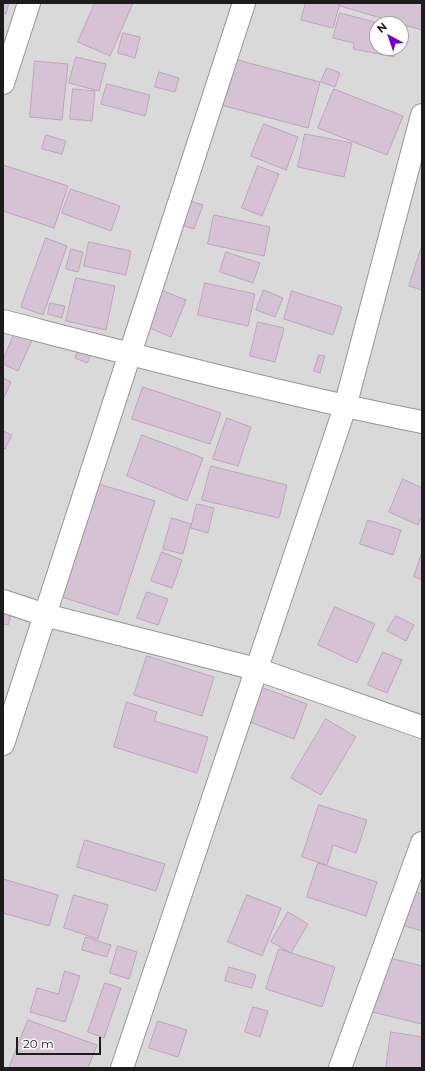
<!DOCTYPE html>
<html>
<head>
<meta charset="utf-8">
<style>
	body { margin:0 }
	#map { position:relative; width:425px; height:1071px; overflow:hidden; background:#eee1eb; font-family:Montserrat,sans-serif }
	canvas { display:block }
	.frame { position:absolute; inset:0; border:4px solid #1c1c1c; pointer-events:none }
	.north { position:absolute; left:369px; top:16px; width:40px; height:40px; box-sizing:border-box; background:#fff; border:1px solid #a4a4a4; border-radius:50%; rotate:320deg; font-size:11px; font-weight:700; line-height:16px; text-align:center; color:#1c1c1c }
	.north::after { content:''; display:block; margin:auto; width:14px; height:18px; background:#7700c8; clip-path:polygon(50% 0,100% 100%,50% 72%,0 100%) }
	.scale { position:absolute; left:16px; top:1037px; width:85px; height:18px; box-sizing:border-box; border:2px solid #1c1c1c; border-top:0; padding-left:5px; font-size:12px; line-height:14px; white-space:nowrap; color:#1c1c1c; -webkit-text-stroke:3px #fff; paint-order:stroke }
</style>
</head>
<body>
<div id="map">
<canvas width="425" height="1071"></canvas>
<div class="frame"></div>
<div class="north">N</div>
<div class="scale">20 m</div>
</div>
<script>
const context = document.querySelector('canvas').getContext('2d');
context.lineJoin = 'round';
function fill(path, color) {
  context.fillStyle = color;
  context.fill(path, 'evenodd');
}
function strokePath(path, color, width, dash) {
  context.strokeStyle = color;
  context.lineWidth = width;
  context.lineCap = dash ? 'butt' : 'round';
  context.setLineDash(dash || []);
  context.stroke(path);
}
const residential = new Path2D(`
	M 3,3 L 422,3 L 422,1068 L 3,1068 ZM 377,24 L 401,24 L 401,48 L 377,48 Z`);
const building = new Path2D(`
	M 3,3 L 9,3 L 6,14 L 3,13 Z
	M 95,3 L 133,3 L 110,56 L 78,42 Z
	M 306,3 L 340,3 L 333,28 L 301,20 Z
	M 341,3 L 422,3 L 422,30 L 340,6 Z
	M 340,13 L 382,24 L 377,24 L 377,48 L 396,48 L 394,57 L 353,49 L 354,43 L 333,38 Z
	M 123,33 L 140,37 L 135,58 L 118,53 Z
	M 76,57 L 106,64 L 99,91 L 69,83 Z
	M 234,59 L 320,82 L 308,128 L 221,105 Z
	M 35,61 L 68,64 L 62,120 L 30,117 Z
	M 327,68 L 340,73 L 335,87 L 321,82 Z
	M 159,72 L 179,78 L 175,92 L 155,87 Z
	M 107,84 L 150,95 L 145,116 L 101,104 Z
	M 73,89 L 95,91 L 92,121 L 70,119 Z
	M 334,89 L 403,116 L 387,155 L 318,128 Z
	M 264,124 L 298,137 L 286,170 L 251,156 Z
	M 305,134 L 352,143 L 344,177 L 298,167 Z
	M 46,135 L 66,141 L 62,154 L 42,149 Z
	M 3,165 L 68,186 L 54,228 L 3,211 Z
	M 258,166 L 279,174 L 262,216 L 242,208 Z
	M 71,189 L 120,206 L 111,231 L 62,213 Z
	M 184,199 L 203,205 L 194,229 L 176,223 Z
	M 214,215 L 270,227 L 264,256 L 208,244 Z
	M 46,238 L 67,246 L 43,315 L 21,307 Z
	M 89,242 L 131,251 L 126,275 L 84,266 Z
	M 71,249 L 83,252 L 78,272 L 66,269 Z
	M 421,249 L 422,250 L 422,290 L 409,286 Z
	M 226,252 L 260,263 L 253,283 L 220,272 Z
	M 76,278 L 115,286 L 106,330 L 66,321 Z
	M 205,283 L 255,294 L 248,326 L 198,315 Z
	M 161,290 L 186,300 L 171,337 L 147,327 Z
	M 264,290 L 283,298 L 275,317 L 256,310 Z
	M 292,291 L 342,307 L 333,335 L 284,319 Z
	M 50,303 L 65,306 L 62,318 L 48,314 Z
	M 258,322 L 284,328 L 275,362 L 250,356 Z
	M 16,330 L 33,338 L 18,371 L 3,364 L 3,360 Z
	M 81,345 L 93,350 L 87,363 L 75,358 Z
	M 319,355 L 325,356 L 320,373 L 314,371 Z
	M 3,378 L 11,382 L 3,400 Z
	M 143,387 L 221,413 L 210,444 L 132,419 Z
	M 227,418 L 251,427 L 238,466 L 213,459 Z
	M 3,431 L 12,435 L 5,449 L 3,448 Z
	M 142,435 L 203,458 L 187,501 L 127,476 Z
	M 211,466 L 287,485 L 279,518 L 202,500 Z
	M 403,479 L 422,488 L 422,516 L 418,525 L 389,512 Z
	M 99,484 L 155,501 L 118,615 L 62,597 Z
	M 197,504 L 214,508 L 208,533 L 191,528 Z
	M 172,518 L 191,524 L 183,554 L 163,549 Z
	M 368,520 L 401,530 L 393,555 L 360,544 Z
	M 162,552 L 182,560 L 172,588 L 151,581 Z
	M 422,552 L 422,580 L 414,577 Z
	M 147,592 L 168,599 L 158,625 L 137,618 Z
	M 335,607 L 375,624 L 357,663 L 318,645 Z
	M 3,612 L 11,614 L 8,625 L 3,624 Z
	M 396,616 L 414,625 L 406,641 L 387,631 Z
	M 383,652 L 402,660 L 387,693 L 368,685 Z
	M 147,656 L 214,677 L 202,716 L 134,695 Z
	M 255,685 L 307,704 L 294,739 L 242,719 Z
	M 127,702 L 157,712 L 154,721 L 208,737 L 197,773 L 114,747 Z
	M 326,719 L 356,737 L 321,795 L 291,778 Z
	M 319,805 L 367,820 L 356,853 L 333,845 L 327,865 L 302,857 Z
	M 85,840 L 165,864 L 156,891 L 77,867 Z
	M 318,863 L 377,882 L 366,916 L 307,897 Z
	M 3,879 L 58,895 L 49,926 L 3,913 Z
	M 416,892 L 422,894 L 422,931 L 405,926 Z
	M 74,895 L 108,905 L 98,939 L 64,928 Z
	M 247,895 L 281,908 L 262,956 L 228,942 Z
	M 288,912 L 308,924 L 291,953 L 271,942 Z
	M 86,937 L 111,945 L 107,957 L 82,950 Z
	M 118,946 L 137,952 L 129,979 L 110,973 Z
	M 279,949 L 335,967 L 322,1007 L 266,989 Z
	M 382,956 L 422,966 L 422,1024 L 368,1011 Z
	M 229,967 L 256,975 L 252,988 L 225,981 Z
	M 65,971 L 80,976 L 65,1022 L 30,1012 L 37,988 L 58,994 Z
	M 105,983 L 121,988 L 104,1038 L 88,1032 Z
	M 253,1007 L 268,1011 L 260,1037 L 245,1032 Z
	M 28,1020 L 97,1045 L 88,1068 L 9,1068 Z
	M 158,1021 L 187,1030 L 178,1057 L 149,1048 Z
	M 391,1032 L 422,1037 L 422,1068 L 386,1068 Z`);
const minor = new Path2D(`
	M 3,83 L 29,3
	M 3,321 C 142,357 281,394 422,422
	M 3,601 L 45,615 L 256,669 L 422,727
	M 3,744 L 244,3
	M 122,1068 L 345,407 L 422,115
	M 340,1068 L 422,843`);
fill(residential, '#dad9da');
fill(building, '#d5c2d4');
strokePath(building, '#c0a3bf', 1);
strokePath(minor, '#969696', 24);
strokePath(minor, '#fff', 22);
</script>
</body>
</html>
